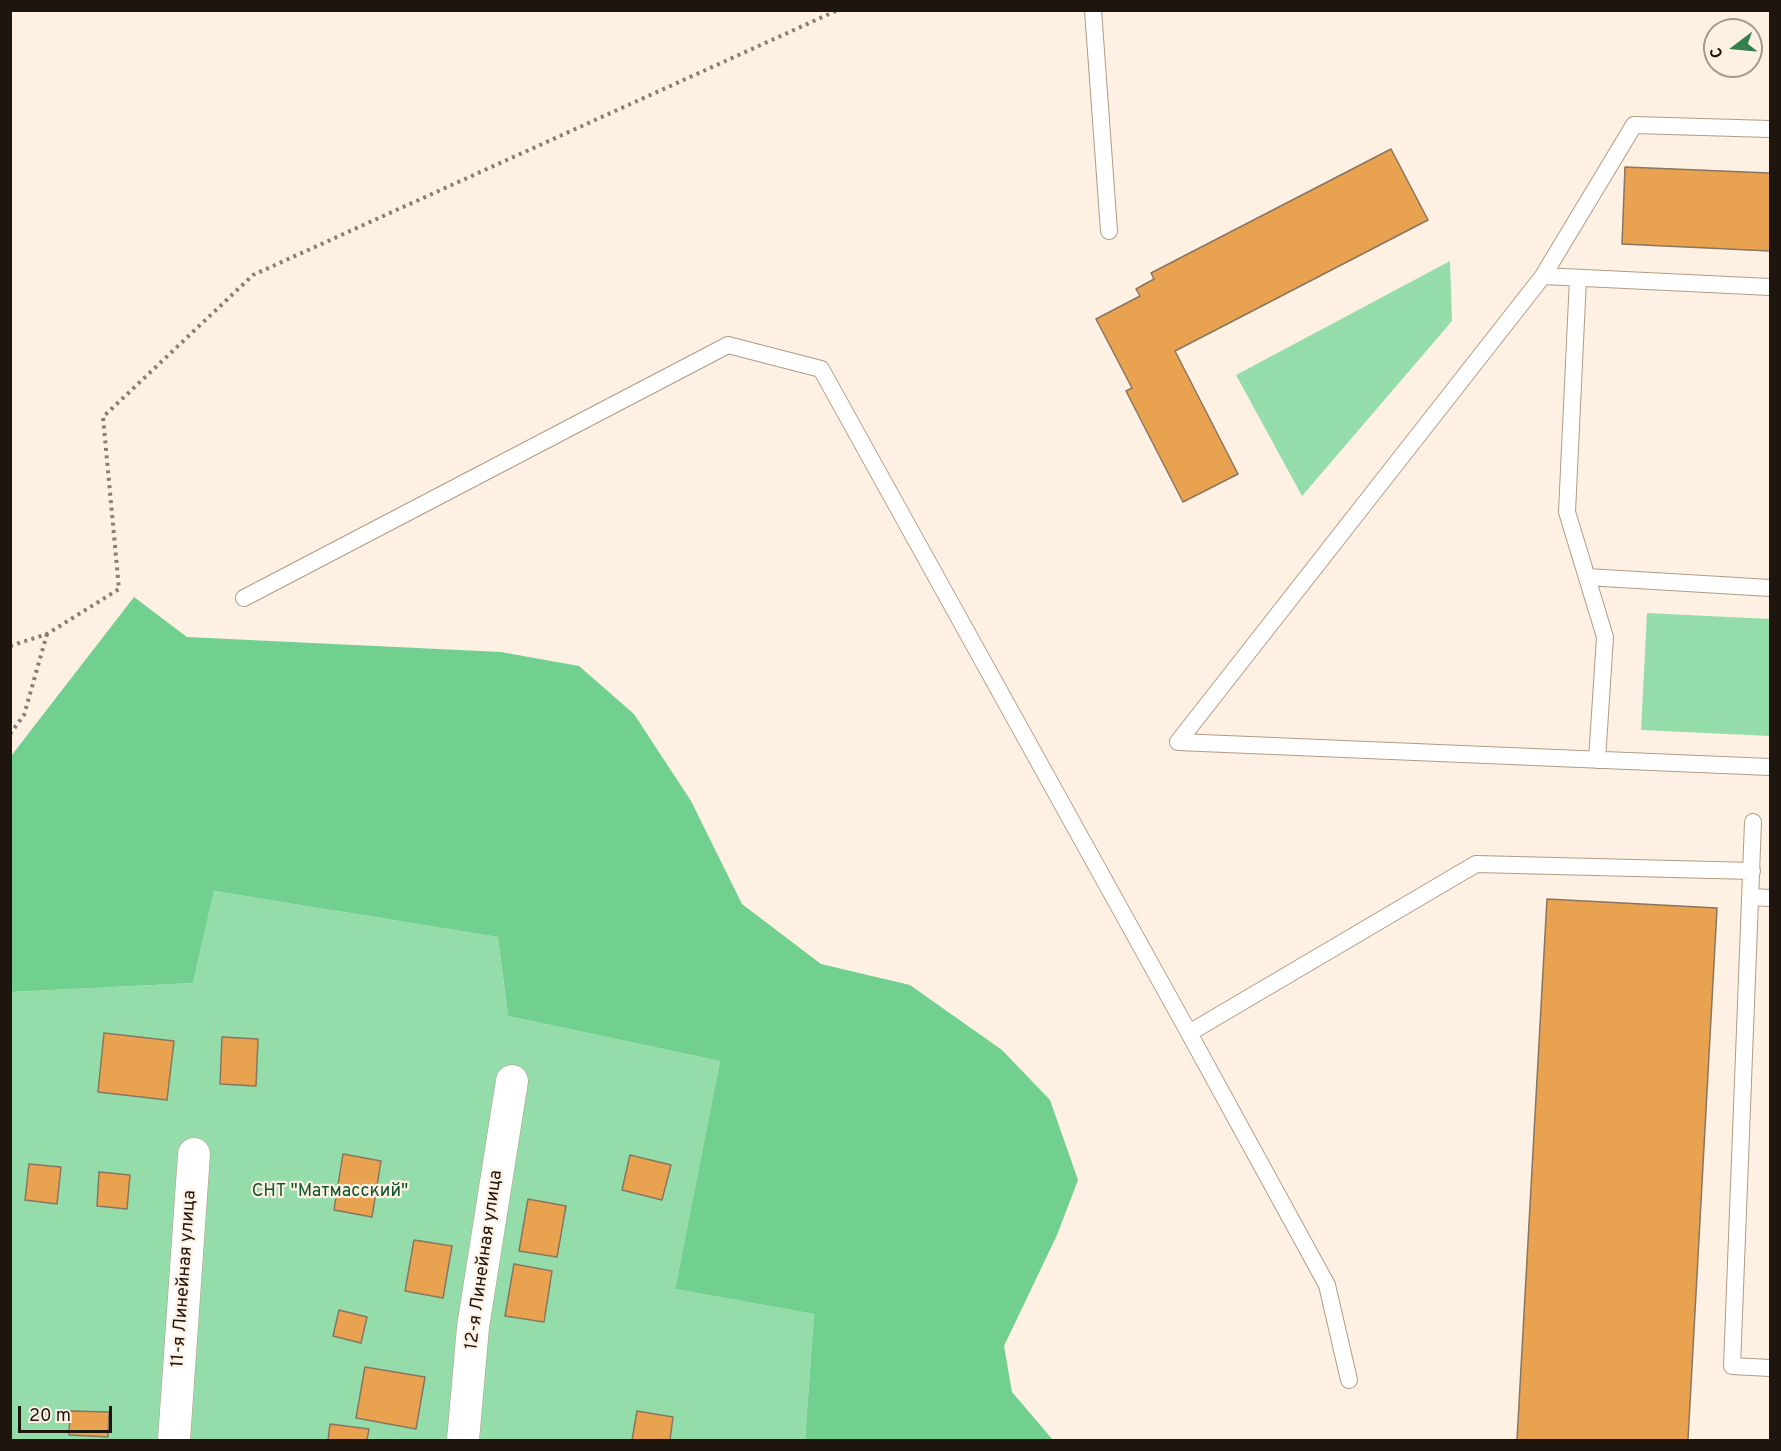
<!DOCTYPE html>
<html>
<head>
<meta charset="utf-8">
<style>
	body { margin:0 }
	#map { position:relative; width:1781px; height:1451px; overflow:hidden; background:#fef1e3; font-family:Overpass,sans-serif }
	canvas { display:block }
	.frame { position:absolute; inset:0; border:12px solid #1e160e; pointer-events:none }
	.north { position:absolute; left:1703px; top:18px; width:60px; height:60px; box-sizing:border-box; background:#fef1e3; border:2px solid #a4998e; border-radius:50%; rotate:254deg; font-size:16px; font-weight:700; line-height:24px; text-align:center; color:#1e160e }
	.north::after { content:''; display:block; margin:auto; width:21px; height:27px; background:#357f4d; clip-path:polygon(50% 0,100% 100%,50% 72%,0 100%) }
	.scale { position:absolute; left:18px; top:1406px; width:94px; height:27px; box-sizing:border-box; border:3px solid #1e160e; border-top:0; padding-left:8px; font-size:18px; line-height:21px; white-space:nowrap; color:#1e160e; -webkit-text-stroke:4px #fef1e3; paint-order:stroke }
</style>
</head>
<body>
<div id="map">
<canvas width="1781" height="1451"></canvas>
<div class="frame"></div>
<div class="north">С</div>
<div class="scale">20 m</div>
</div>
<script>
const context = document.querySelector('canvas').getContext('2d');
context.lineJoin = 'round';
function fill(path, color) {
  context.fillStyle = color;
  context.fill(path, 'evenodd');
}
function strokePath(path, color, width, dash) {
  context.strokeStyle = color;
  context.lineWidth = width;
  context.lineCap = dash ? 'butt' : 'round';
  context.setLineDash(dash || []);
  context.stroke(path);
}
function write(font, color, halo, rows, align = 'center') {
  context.font = font + ' Overpass,sans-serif';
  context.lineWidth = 4.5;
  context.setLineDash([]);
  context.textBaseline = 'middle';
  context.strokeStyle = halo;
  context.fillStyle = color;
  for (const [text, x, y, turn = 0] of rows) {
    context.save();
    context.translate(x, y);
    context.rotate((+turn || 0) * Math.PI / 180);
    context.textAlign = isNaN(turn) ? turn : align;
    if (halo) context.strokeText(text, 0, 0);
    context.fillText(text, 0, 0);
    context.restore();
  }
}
const green = new Path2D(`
	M 1450,261 L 1452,321 L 1302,496 L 1236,375 Z
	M 1647,613 L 1770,619 L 1770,736 L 1641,730 Z
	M 214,891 L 498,937 L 508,1016 L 720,1061 L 675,1289 L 814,1314 L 805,1440 L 11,1440 L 11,992 L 193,983 Z`);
const forest = new Path2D(`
	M 134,597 L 187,637 L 501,652 L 579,666 L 634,714 L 691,801 L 742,904 L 821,964 L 910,985 L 1002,1050 L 1050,1100 L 1078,1180 L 1057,1235 L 1004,1346 L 1012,1392 L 1053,1440 L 805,1440 L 814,1314 L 675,1289 L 720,1061 L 508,1016 L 498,937 L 214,891 L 193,983 L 11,992 L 11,756 Z`);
const building = new Path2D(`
	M 1391,149 L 1428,220 L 1175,351 L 1238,474 L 1183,502 L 1126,391 L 1132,388 L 1096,319 L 1140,296 L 1136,289 L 1154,279 L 1151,273 Z
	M 1625,167 L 1770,173 L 1770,251 L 1622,244 Z
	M 1547,899 L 1717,908 L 1688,1440 L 1517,1440 Z
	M 104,1033 L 174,1041 L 167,1100 L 98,1092 Z
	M 222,1037 L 258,1039 L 256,1086 L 220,1084 Z
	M 343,1154 L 381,1161 L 372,1217 L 334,1210 Z
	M 630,1155 L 671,1165 L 662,1200 L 622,1190 Z
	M 29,1164 L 61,1167 L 57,1204 L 25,1200 Z
	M 99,1172 L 130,1175 L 127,1209 L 97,1206 Z
	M 528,1199 L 566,1206 L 557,1257 L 519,1251 Z
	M 414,1240 L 452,1246 L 443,1298 L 405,1291 Z
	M 514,1264 L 552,1271 L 544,1322 L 505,1316 Z
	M 339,1310 L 367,1317 L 361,1343 L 333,1336 Z
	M 365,1367 L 425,1377 L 416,1429 L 356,1418 Z
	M 70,1411 L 109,1412 L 108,1437 L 69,1435 Z
	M 637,1411 L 673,1417 L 670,1440 L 632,1440 Z
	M 330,1424 L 369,1429 L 367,1440 L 328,1440 Z`);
const path = new Path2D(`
	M 10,646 L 47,634 L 119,589 L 103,417 L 253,275 L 838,10
	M 10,734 L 24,715 L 47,634`);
const service = new Path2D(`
	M 1093,10 L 1109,231
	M 1770,129 L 1634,125 L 1543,276 L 1770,287
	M 1578,278 L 1567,512 L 1605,637 L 1597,760
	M 1587,577 L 1770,588
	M 244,598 L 728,345 L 821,369 L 1189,1033 L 1327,1285 L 1349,1380
	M 1178,742 L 1770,767
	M 1178,742 L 1543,276
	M 1753,822 L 1732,1366 L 1770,1368
	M 1751,897 L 1770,898
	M 1189,1033 L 1476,864 L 1752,871`);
const minor = new Path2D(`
	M 174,1440 L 194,1154
	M 463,1440 L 473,1327 L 512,1081`);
const parkNames = [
	["СНТ \"Матмасский\"",330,1192]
];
const streetNames = [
	["12-я Линейная улица",485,1260,-82],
	["11-я Линейная улица",185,1279,-86]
];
fill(green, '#94ddaa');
fill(forest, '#71d090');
fill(building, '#e9a250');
strokePath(building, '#897560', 1.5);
strokePath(service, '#b09b85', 18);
strokePath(minor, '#b09b85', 33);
strokePath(path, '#887e73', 4, [3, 4.5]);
strokePath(service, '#fff', 16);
strokePath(minor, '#fff', 32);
write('18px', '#0d562e', '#fef1e3', parkNames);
write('18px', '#1e160e', '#fef1e3', streetNames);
</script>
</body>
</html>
